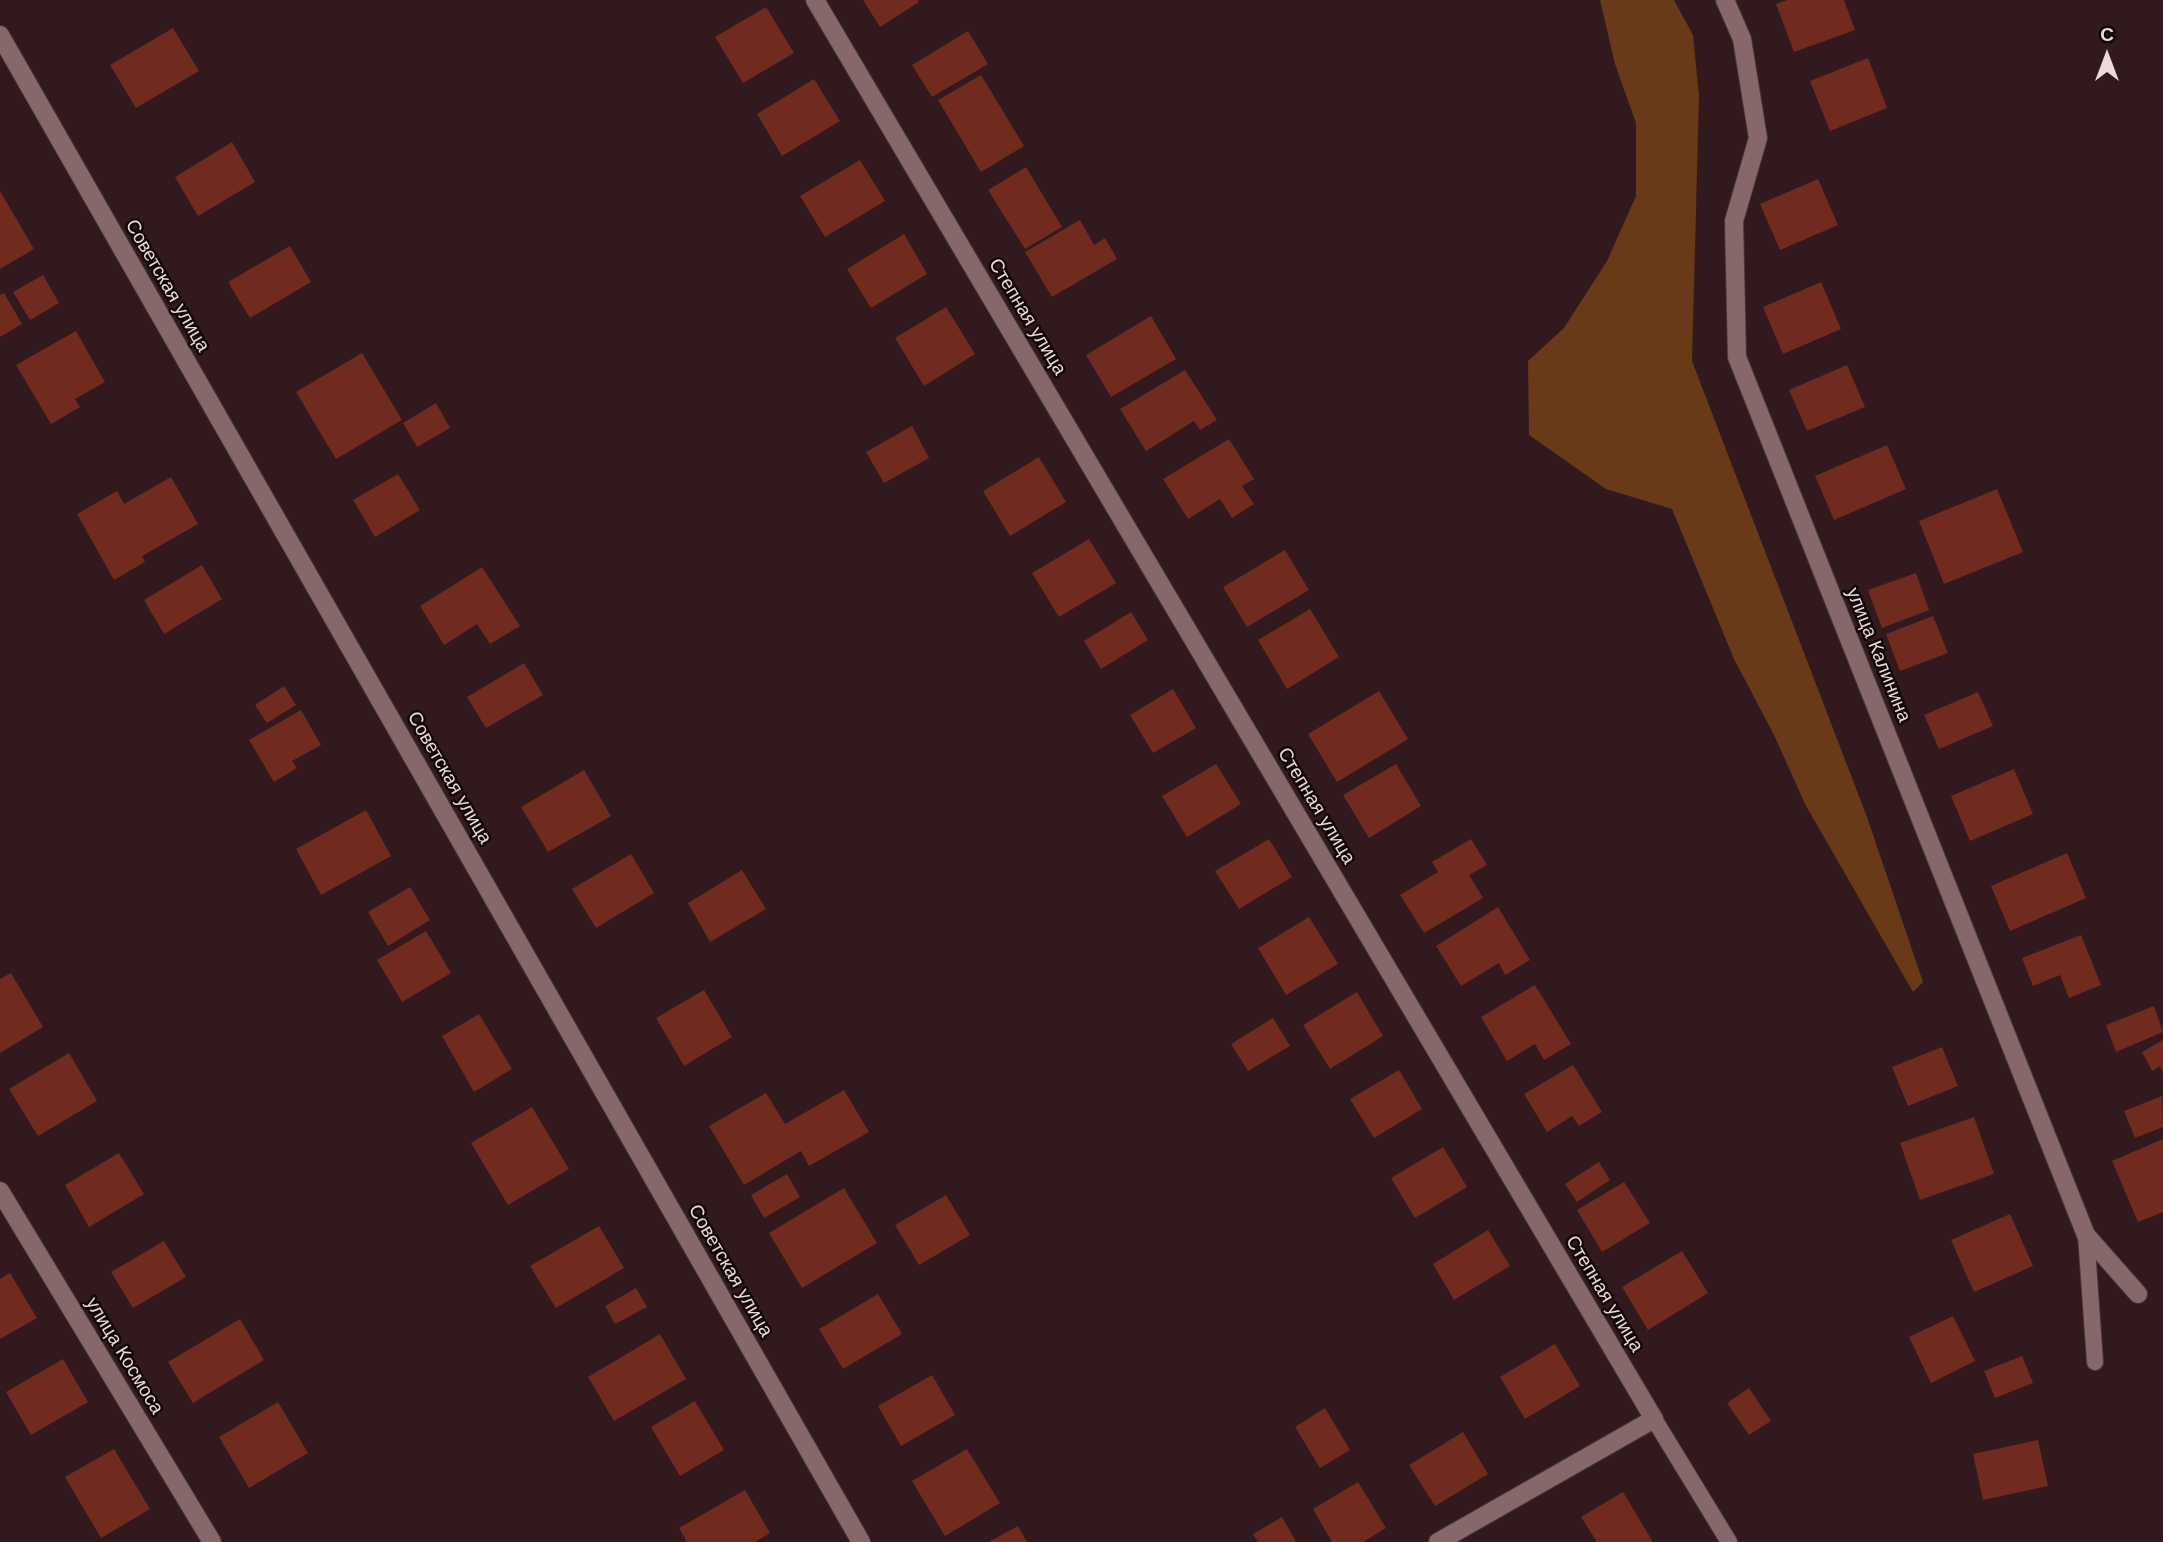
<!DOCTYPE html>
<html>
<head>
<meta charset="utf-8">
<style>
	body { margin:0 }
	#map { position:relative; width:2163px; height:1542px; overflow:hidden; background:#31191d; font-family:Helvetica,sans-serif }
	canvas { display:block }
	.north { position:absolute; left:2072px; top:21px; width:70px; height:70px; -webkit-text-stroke:5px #120809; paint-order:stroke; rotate:0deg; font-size:19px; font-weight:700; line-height:28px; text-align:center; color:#ebdadb }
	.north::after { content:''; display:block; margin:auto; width:24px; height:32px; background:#ebdadb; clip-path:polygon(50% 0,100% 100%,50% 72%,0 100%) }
</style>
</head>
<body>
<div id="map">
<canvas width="2163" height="1542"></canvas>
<div class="north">С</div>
</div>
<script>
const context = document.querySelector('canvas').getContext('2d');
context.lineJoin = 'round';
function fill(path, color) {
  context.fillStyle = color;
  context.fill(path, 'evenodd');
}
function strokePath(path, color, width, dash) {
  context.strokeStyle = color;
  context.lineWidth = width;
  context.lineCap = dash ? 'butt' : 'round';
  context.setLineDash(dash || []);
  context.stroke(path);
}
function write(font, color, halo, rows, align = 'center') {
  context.font = font + ' Helvetica,sans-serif';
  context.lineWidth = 5;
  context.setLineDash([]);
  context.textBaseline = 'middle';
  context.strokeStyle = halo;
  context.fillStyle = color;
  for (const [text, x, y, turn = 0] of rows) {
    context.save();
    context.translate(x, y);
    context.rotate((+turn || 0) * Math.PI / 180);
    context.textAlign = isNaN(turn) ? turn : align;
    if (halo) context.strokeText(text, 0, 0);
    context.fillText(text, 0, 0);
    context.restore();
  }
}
const forest = new Path2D(`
	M 1600,0 L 1674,0 L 1693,35 L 1699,96 L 1692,361 L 1867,817 L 1923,982 L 1913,992 L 1805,804 L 1774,735 L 1734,659 L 1672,509 L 1606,489 L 1529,435 L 1528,361 L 1564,328 L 1607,261 L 1636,196 L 1636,123 L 1615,64 Z`);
const building = new Path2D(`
	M 863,0 L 918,0 L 919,2 L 880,27 Z
	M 1787,0 L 1844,0 L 1855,30 L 1794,52 L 1776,4 Z
	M 766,7 L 794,53 L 743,83 L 715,37 Z
	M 173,28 L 199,71 L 136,108 L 110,65 Z
	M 968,31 L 988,64 L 932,97 L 912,65 Z
	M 1868,58 L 1887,108 L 1830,131 L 1810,81 Z
	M 981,75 L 1024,146 L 981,172 L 938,100 Z
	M 814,79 L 840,121 L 782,156 L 757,114 Z
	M 232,142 L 255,182 L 198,216 L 175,177 Z
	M 860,160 L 885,201 L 825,237 L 800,196 Z
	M 1026,167 L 1062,227 L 1025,249 L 988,190 Z
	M 1818,179 L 1838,225 L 1780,250 L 1760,204 Z
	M 0,191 L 34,249 L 0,269 Z
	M 1080,220 L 1094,245 L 1105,238 L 1117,259 L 1052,297 L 1025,252 Z
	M 904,234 L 927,274 L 871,308 L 847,269 Z
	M 290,246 L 311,282 L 250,318 L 228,282 Z
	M 43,275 L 59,303 L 30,320 L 13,292 Z
	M 1821,282 L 1841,329 L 1783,354 L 1763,307 Z
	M 4,293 L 22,324 L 0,337 L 0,295 Z
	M 946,307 L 975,354 L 924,386 L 895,338 Z
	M 1151,316 L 1176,359 L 1111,397 L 1086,355 Z
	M 76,331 L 105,382 L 75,399 L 80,407 L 51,424 L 16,365 Z
	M 362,353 L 402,420 L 336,459 L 296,392 Z
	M 1847,365 L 1865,407 L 1807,431 L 1789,390 Z
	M 1185,370 L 1217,420 L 1200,430 L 1194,421 L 1146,451 L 1120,409 Z
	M 436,403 L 450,428 L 417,447 L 403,423 Z
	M 912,426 L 929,458 L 884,483 L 866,452 Z
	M 1229,439 L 1254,479 L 1242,486 L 1254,504 L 1232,518 L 1220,499 L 1188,519 L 1163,479 Z
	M 1887,445 L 1906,489 L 1834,520 L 1815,476 Z
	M 1039,457 L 1066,502 L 1010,536 L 983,491 Z
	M 398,474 L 420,510 L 375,537 L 353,500 Z
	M 171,477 L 198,524 L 142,556 L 145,562 L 114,580 L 77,514 L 117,491 L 124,504 Z
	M 1997,489 L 2023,552 L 1944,584 L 1919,521 Z
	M 1089,539 L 1116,583 L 1059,617 L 1032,573 Z
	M 1285,550 L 1309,590 L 1247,627 L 1223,587 Z
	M 202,565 L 222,599 L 164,634 L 144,600 Z
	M 482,567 L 520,626 L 490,644 L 477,624 L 444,645 L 420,606 Z
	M 1916,573 L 1929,610 L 1882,628 L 1868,590 Z
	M 1310,609 L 1339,657 L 1287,689 L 1258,640 Z
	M 1131,612 L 1148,640 L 1101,669 L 1084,641 Z
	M 1933,616 L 1948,653 L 1900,671 L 1886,634 Z
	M 524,663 L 543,695 L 486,728 L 467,697 Z
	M 284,686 L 296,705 L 267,723 L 255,705 Z
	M 1173,689 L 1196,728 L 1153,753 L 1130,715 Z
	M 1379,691 L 1408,739 L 1337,782 L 1308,734 Z
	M 1978,692 L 1993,726 L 1939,749 L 1924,715 Z
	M 301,710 L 321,745 L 292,761 L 297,768 L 274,782 L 249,740 Z
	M 1216,764 L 1241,804 L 1187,837 L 1162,796 Z
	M 1396,764 L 1421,806 L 1369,838 L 1343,795 Z
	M 2014,769 L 2033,814 L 1970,841 L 1951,796 Z
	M 584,770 L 611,816 L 548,852 L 521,807 Z
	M 366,810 L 391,856 L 321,895 L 296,849 Z
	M 1269,839 L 1292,877 L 1239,909 L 1215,871 Z
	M 1471,839 L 1487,865 L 1469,875 L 1483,898 L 1424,933 L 1400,895 L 1438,872 L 1432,862 Z
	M 2067,853 L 2086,898 L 2010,931 L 1991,886 Z
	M 631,854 L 654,893 L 596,928 L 572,889 Z
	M 742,870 L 766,909 L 710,942 L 688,903 Z
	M 410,887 L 430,920 L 388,946 L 368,912 Z
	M 1498,907 L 1530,960 L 1505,975 L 1499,963 L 1461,986 L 1436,946 Z
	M 1309,917 L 1338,964 L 1286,995 L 1258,948 Z
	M 426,931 L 451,973 L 402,1002 L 377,960 Z
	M 2081,935 L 2101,985 L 2069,998 L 2060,975 L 2033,986 L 2022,958 Z
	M 11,973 L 43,1027 L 0,1053 L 0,979 Z
	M 1535,985 L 1571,1044 L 1544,1060 L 1535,1044 L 1507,1061 L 1481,1017 Z
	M 704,990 L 732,1037 L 684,1066 L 656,1018 Z
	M 1357,992 L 1383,1036 L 1330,1069 L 1303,1025 Z
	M 2154,1006 L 2163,1032 L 2116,1052 L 2106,1025 Z
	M 479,1014 L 512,1069 L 474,1092 L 442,1036 Z
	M 1273,1018 L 1290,1046 L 1248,1071 L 1231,1044 Z
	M 2163,1040 L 2163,1073 L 2160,1066 L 2152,1071 L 2142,1052 Z
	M 1942,1047 L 1958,1086 L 1908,1106 L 1892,1067 Z
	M 69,1053 L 97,1101 L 38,1136 L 9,1089 Z
	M 1573,1065 L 1602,1112 L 1579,1126 L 1572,1116 L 1547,1132 L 1524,1094 Z
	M 1399,1070 L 1422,1109 L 1374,1138 L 1350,1099 Z
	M 844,1090 L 869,1132 L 809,1166 L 801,1151 L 744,1185 L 709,1126 L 766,1093 L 785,1124 Z
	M 2162,1096 L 2163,1127 L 2135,1138 L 2124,1111 Z
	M 532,1107 L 569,1169 L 508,1205 L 471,1143 Z
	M 1974,1117 L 1994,1174 L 1920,1200 L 1900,1143 Z
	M 2163,1139 L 2163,1212 L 2138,1222 L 2112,1161 Z
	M 1443,1147 L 1467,1187 L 1415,1218 L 1391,1178 Z
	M 119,1153 L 144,1194 L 89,1227 L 65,1185 Z
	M 1599,1162 L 1610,1180 L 1577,1202 L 1565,1184 Z
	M 787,1174 L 800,1197 L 764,1218 L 751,1195 Z
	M 1624,1182 L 1650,1223 L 1602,1252 L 1577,1210 Z
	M 844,1188 L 877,1243 L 802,1288 L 769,1233 Z
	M 946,1195 L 970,1235 L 919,1265 L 895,1225 Z
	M 2010,1214 L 2033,1266 L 1974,1292 L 1951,1240 Z
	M 599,1226 L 624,1268 L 556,1308 L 530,1266 Z
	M 1488,1230 L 1510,1266 L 1454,1300 L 1433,1264 Z
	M 164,1241 L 186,1277 L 133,1308 L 111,1272 Z
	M 1682,1251 L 1708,1293 L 1648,1330 L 1622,1287 Z
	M 10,1273 L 37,1318 L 0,1339 L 0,1279 Z
	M 636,1288 L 647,1307 L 615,1324 L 605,1306 Z
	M 878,1294 L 902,1334 L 843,1369 L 819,1329 Z
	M 1953,1316 L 1975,1361 L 1931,1383 L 1909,1337 Z
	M 240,1319 L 264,1360 L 193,1403 L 168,1362 Z
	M 660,1334 L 686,1379 L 614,1421 L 588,1377 Z
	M 1555,1344 L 1580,1386 L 1525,1419 L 1500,1377 Z
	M 2022,1356 L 2033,1383 L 1995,1398 L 1984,1371 Z
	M 63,1359 L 88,1402 L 31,1435 L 6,1392 Z
	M 932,1375 L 955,1415 L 901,1446 L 878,1406 Z
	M 1749,1388 L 1771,1421 L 1749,1435 L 1727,1403 Z
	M 695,1401 L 724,1450 L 680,1476 L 651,1427 Z
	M 278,1402 L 308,1453 L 249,1488 L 219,1437 Z
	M 1325,1408 L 1350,1450 L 1320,1468 L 1295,1427 Z
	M 1463,1432 L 1488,1474 L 1435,1506 L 1409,1465 Z
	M 2038,1440 L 2048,1486 L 1983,1500 L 1973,1454 Z
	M 114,1449 L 150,1509 L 101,1538 L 65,1477 Z
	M 967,1449 L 1000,1503 L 945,1536 L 912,1481 Z
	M 1358,1482 L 1386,1528 L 1363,1542 L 1332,1542 L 1313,1509 Z
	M 745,1490 L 770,1533 L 755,1542 L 687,1542 L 679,1528 Z
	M 1623,1492 L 1653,1542 L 1597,1542 L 1581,1517 Z
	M 1282,1517 L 1296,1542 L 1258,1542 L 1253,1534 Z
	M 1018,1526 L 1027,1542 L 989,1542 Z`);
const service = new Path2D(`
	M 2086,1235 L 2095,1362
	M 1654,1419 L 1729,1542`);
const minor = new Path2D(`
	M 815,0 L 1654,1419 L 1438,1542
	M 1725,0 L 1742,39 L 1758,138 L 1734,221 L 1737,357 L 2086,1235 L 2138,1294
	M 0,35 L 861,1542
	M 0,1191 L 212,1542`);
const streetNames = [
	["Советская улица",167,286,60],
	["Степная улица",1027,317,59],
	["улица Калинина",1878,655,68],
	["Советская улица",449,778,60],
	["Степная улица",1316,806,59],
	["Советская улица",730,1271,60],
	["Степная улица",1604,1294,59],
	["улица Космоса",124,1356,59]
];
fill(forest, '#683a17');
fill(building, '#702b1e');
strokePath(service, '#4b373a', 18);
strokePath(minor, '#4b373a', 20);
strokePath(service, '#86686b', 16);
strokePath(minor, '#86686b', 18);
write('19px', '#ebdadb', '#120809', streetNames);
</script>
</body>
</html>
